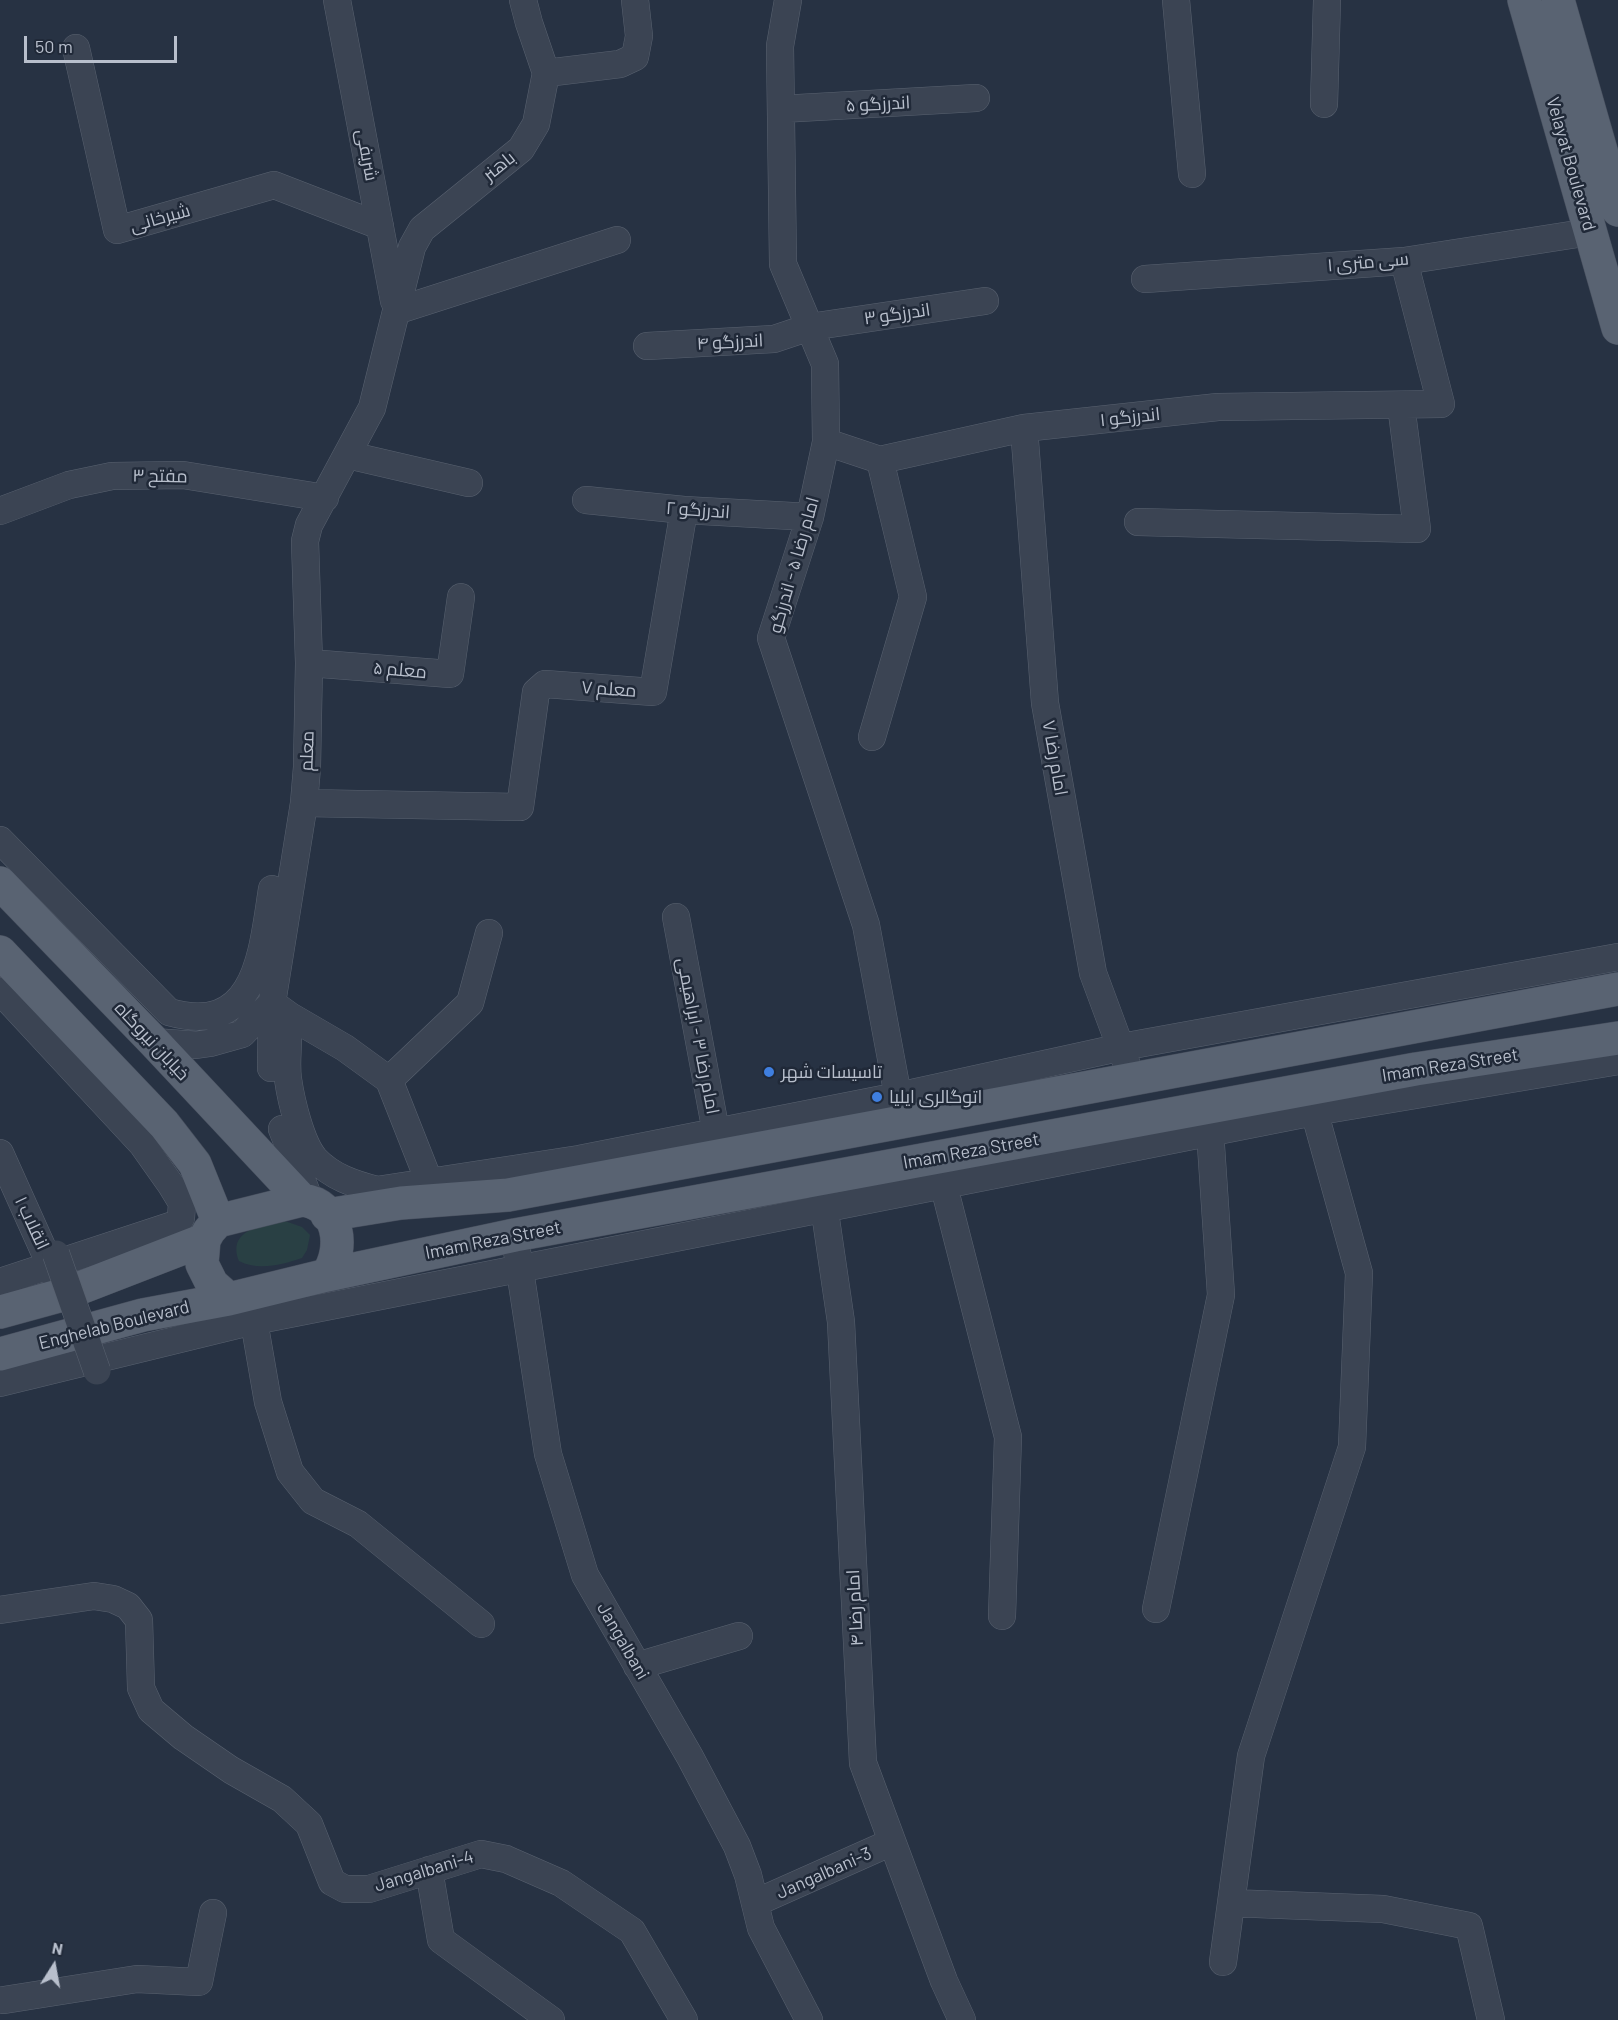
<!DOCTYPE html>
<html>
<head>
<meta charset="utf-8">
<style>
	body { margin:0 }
	#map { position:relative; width:1618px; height:2020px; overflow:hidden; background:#273243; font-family:Barlow,sans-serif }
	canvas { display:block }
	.north { position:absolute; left:24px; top:1936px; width:60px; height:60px; -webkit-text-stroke:4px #202938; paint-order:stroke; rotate:11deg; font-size:16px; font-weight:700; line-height:24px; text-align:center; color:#b8bfcc }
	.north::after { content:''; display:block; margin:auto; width:21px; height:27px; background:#b8bfcc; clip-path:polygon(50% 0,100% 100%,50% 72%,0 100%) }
	.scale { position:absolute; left:24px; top:36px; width:153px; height:27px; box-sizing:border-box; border:3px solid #b8bfcc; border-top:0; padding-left:8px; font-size:18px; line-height:21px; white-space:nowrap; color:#b8bfcc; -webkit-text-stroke:4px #202938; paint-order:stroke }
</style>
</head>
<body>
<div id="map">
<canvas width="1618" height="2020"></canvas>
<div class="north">N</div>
<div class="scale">50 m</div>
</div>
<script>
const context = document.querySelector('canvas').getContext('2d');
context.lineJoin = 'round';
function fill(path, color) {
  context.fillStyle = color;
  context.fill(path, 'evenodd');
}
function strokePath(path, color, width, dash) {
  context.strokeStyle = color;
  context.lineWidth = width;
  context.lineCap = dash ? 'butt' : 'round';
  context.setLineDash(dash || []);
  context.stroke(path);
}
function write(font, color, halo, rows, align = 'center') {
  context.font = font + ' Barlow,Cairo,sans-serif';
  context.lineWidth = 5;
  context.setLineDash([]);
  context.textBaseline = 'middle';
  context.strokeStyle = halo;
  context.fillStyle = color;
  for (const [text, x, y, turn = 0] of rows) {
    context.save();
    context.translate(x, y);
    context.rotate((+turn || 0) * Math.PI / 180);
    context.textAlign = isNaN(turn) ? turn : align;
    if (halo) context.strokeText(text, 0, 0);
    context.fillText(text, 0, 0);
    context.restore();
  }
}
const green = new Path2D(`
	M 282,1220 L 302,1227 L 310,1235 L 307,1250 L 302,1258 C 282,1265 258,1271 239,1261 C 227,1230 261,1226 282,1220 Z`);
const minor = new Path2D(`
	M 337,0 L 394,301
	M 788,0 L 780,46 L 783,264 L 825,364 L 826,442 L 810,517 L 771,638 L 866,925 L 901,1112
	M 1176,0 L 1192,174
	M 76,48 L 117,230 L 274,185 L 380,226
	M 546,73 L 620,64 L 635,57 L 639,36 L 635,0
	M 1324,104 L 1327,0
	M 781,109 L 976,98
	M 1145,279 L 1404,261 L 1590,232
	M 396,311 L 617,240
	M 647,346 L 774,339 L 810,327 L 985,301
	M 1024,428 L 1045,703 L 1093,973 L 1126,1062
	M 826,442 L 880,460 L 1024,428 L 1218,407 L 1441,404 L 1404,261
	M 348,455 L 469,483
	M 586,500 L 684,510 L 810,517
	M 0,511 L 69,485 L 112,476 L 183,475 L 325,498
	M 1138,522 L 1417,529 L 1401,405
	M 309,663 L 450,674 L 461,597
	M 872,737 L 913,597 L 880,460
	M 304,803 L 520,807 L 536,692 L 545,684 L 653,692 L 684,510
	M 0,840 L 169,1012 C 257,1037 262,953 272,889
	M 676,917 L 719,1148
	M 0,991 L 142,1144 L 171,1185 L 182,1203 L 181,1218 L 176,1224 L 0,1282
	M 272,1003 L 290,1016 L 345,1048 L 389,1080 L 436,1199
	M 288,1037 C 288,1051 286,1065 288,1079 C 291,1100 301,1143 315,1159 C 332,1177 354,1184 377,1190 L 579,1159 L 898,1096 L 1127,1046 L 1618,957
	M 154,1042 L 196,1045 L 210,1043 L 242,1034 L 272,1003
	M 271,1068 L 272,1003 L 304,803 L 307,767 L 309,663 L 305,541 L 309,525 L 372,408 L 412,247 L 422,229 L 521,149 L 536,124 L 546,73 L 529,23 L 523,0
	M 389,1080 L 470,1003 L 489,933
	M 282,1129 L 310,1201
	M 0,1153 L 57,1280
	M 939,1167 L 1008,1437 L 1002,1616
	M 822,1192 L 841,1322 L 863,1763 L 944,1981 L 962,2020
	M 517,1251 L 548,1454 L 585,1575 L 690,1757 L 737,1846 L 748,1875 L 761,1928 L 809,2020
	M 251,1304 L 268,1402 L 290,1472 L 313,1501 L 358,1524 L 481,1624
	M 0,1383 L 254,1321 L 1314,1112 L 1618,1061
	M 1156,1609 L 1221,1295 L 1209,1116
	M 0,1610 L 94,1596 L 113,1599 L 128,1606 L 139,1620 L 141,1688 L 151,1710 L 183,1737 L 231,1770 L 282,1799 L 309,1824 L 332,1882 L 345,1889 L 369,1889 L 481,1854 L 506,1859 L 561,1883 L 632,1931 L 684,2020
	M 637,1666 L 739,1636
	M 429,1870 L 441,1940 L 551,2020
	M 755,1903 L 892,1842
	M 1231,1903 L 1383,1909 L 1469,1926 L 1491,2020
	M 1223,1962 L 1251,1756 L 1352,1447 L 1359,1273 L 1310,1096
	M 4,2000 L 137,1979 L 199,1982 L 213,1913`);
const major = new Path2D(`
	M 1524,0 L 1618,328
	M 1558,0 L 1618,210
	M 0,883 L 154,1042 L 302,1200
	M 0,952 L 164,1124 L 195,1164 L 218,1221
	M 327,1215 L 401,1203 L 508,1195 L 1618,989
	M 327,1275 L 515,1235 L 1416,1069 L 1618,1038
	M 0,1312 L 62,1295 L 204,1240
	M 0,1354 L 143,1315 L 229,1299 L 327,1275 C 345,1249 340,1204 302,1200 L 218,1221 L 209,1231 L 204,1240 L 202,1264 L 212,1284 L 229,1299`);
const minorBridge = new Path2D(`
	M 56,1254 L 97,1371`);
const markers = [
	[769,1072,6,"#3f7fe0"],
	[877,1097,6,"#3f7fe0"]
];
const streetNames = [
	["اندرزگو ۵",878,104,-3],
	["شریفی",367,155,79],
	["Velayat Boulevard",1571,164,74],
	["باهنر",499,166,-39],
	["شیرخانی",160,218,-16],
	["سی متری ۱",1368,262,-5],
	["اندرزگو ۳",897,314,-8],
	["اندرزگو ۴",730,342,-3],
	["اندرزگو ۱",1130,417,-6],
	["مفتح ۳",160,476,1],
	["اندرزگو ۲",698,510,4],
	["امام رضا ۵ - اندرزگو",794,565,-74],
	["معلم ۵",400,670,5],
	["معلم ۷",609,689,4],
	["معلم",307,751,-88],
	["امام رضا ۷",1055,758,80],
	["امام رضا ۳ - ابراهیمی",698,1036,79],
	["خیابان نیروگاه",152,1041,47],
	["Imam Reza Street",1450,1065,-9],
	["Imam Reza Street",971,1151,-10],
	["انقلاب ۱",32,1223,65],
	["Imam Reza Street",493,1240,-11],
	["Enghelab Boulevard",114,1325,-14],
	["امام رضا ۴",855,1608,-93],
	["Jangalbani",623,1641,60],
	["Jangalbani-4",424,1871,-17],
	["Jangalbani-3",824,1873,-24]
];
const poiNames = [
	["تاسیسات شهر",781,1072],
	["اتوگالری ایلیا",889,1097]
];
fill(green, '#294044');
strokePath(minor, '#596270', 28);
strokePath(major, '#454d5c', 34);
strokePath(minor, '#3b4453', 27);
strokePath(major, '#596372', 33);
strokePath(minorBridge, '#596270', 28, []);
strokePath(minorBridge, '#3b4453', 27);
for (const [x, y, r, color] of markers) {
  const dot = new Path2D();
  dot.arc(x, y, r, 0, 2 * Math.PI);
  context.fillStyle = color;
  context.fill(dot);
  strokePath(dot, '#202938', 2);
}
write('18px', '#b8bfcc', '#202938', streetNames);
write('18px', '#b8bfcc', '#202938', poiNames, 'left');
</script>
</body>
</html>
